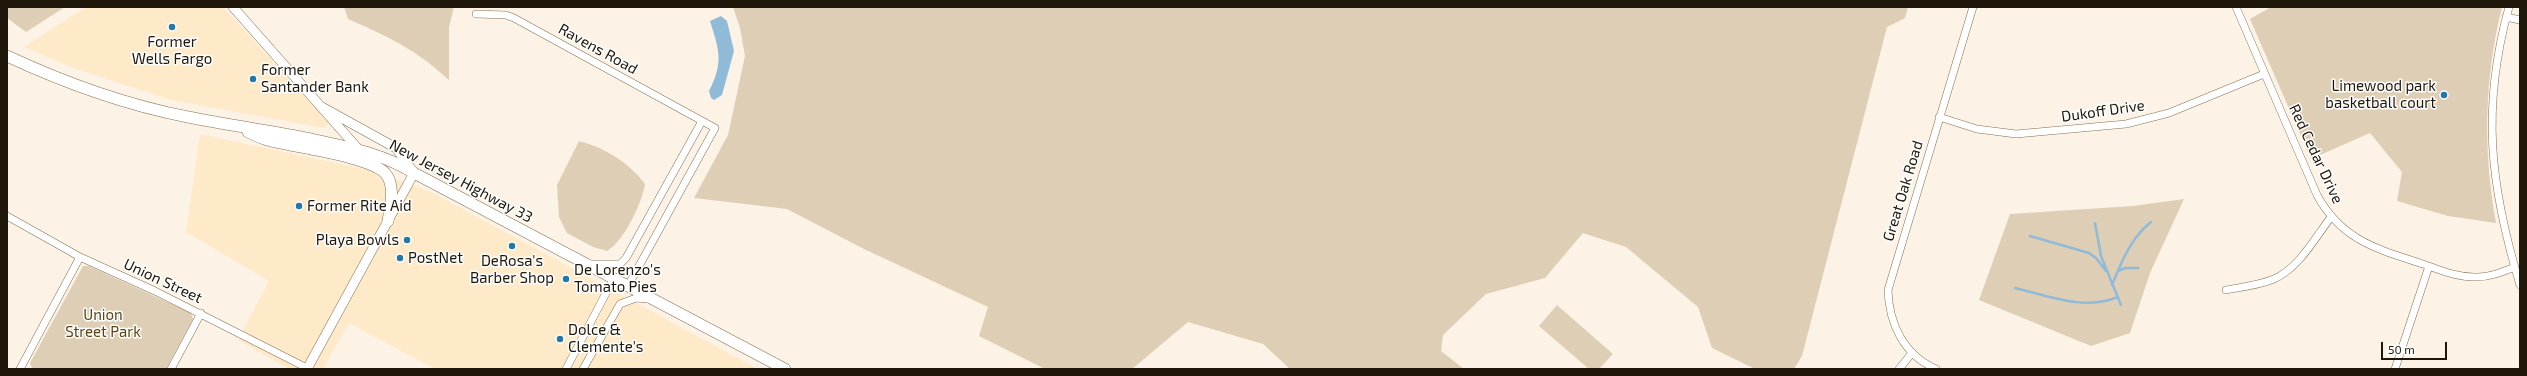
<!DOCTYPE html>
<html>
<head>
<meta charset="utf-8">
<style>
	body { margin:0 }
	#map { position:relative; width:2527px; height:376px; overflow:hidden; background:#fcf3e6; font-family:"Exo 2",sans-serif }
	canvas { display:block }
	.frame { position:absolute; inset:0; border:8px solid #1e170a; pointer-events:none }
	.scale { position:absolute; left:2381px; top:342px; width:66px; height:18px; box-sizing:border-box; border:2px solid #1e170a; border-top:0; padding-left:5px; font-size:12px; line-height:14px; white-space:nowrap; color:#1e170a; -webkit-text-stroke:3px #fff; paint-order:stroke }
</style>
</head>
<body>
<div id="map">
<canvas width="2527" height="376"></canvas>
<div class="frame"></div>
<div class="scale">50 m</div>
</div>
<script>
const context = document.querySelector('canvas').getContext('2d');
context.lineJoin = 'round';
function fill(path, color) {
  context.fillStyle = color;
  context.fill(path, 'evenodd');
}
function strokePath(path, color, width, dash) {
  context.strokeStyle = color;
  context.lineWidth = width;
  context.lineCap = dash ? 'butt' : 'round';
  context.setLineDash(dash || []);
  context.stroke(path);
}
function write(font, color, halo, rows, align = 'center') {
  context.font = font + ' "Exo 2",sans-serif';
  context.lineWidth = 3;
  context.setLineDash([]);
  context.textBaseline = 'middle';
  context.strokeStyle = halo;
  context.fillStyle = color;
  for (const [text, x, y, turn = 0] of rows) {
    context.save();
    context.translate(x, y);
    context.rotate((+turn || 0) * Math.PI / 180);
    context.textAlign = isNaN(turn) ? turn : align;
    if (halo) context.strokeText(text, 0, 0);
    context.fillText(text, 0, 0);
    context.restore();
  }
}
const built = new Path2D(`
	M 86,7 L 223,7 L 329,123 L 324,128 L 171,100 L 73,68 L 24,47 Z
	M 200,134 L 374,171 L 431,192 L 758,369 L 435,369 L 349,323 L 323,369 L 289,369 L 238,340 L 269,281 L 186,232 Z`);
const green = new Path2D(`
	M 7,7 L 65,7 L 26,32 L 7,18 Z
	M 344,7 L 454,7 L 449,27 L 449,80 C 415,49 391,38 348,19 Z
	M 733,7 L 1908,7 L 1905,18 L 1887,27 L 1802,356 L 1794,369 L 1755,369 L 1712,348 L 1698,307 L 1626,247 L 1583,233 L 1545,278 L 1486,294 L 1443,335 L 1441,351 L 1464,369 L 1290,369 L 1263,344 L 1188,322 L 1132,369 L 1045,369 L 979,336 L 988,307 L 864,249 L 787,209 L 694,198 L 728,135 L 745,56 L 740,28 Z
	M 2271,7 L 2502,7 C 2484,79 2483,150 2496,223 L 2448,216 L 2397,201 L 2402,172 L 2370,133 L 2311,159 L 2250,19 Z
	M 579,141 C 606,148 628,162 645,184 C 642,203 624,241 607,251 L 593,247 L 567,233 L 559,217 L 557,185 Z
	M 2184,199 L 2150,273 L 2130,333 L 2091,346 L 1979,300 L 2010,214 L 2133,206 Z
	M 83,266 L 89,266 L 191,313 L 193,319 L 166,369 L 32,368 L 30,363 Z
	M 1557,305 L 1613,354 L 1599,369 L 1589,369 L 1539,326 Z`);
const water = new Path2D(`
	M 721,16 L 727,21 L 734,51 L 722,95 L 714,100 L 711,98 L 709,91 C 724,62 719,50 710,21 Z`);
const stream = new Path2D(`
	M 2095,223 L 2101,256 L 2121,305
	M 2030,236 L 2089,253 L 2096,258 L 2106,271
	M 2118,271 L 2125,268 L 2138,268
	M 2112,285 C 2122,261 2130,239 2151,222
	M 2015,288 C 2049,296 2084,311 2118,297`);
const minor = new Path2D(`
	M 2236,7 L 2317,195 C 2342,241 2378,249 2423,264 C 2440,270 2458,278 2477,277 C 2490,277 2502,272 2515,267
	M 2509,7 C 2481,108 2490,186 2520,285
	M 476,14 L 506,15 L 514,18 L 715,128 L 628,286
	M 2506,17 L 2520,20
	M 1939,117 L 1977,129 L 2016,134 L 2126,124 L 2169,113 L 2264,74
	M 7,216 L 80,257 L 155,291 L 309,369
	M 591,264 L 620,264 L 626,258 L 702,121
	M 2226,290 C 2242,287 2260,285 2274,279 C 2299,268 2315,238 2331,217
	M 20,369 L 80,257
	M 171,369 L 201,313
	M 566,369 L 614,278
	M 583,369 L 620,304 L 636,298 L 647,299
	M 1899,369 L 1912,353
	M 1936,369 C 1904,355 1889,324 1888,290 L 1973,7
	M 2395,369 L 2429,266`);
const tertiary = new Path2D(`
	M 233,7 L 360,151
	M 307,369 L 414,173 L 396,148 L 320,106`);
const primary = new Path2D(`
	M 7,56 C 65,83 126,105 188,117 C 229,125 270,131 311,139 C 347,147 382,153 414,173 L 785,369
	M 248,132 C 254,135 261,138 267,140 C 292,147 369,156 385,173 C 396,185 390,207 388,221`);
const markers = [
	[172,27,4,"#2278a8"],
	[253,79,4,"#2278a8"],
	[2444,95,4,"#2278a8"],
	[299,206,4,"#2278a8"],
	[407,240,4,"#2278a8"],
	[512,246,4,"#2278a8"],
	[400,258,4,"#2278a8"],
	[566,279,4,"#2278a8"],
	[560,339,4,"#2278a8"]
];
const poiNames = [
	["Former",172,42,"center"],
	["Wells Fargo",172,59,"center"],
	["Former",261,70],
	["Santander Bank",261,87],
	["Limewood park",2436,86,"right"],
	["basketball court",2436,103,"right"],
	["Former Rite Aid",307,206],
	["Playa Bowls",399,240,"right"],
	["PostNet",408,258],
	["DeRosa's",512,261,"center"],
	["Barber Shop",512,278,"center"],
	["De Lorenzo's",574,270],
	["Tomato Pies",574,287],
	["Dolce &",568,330],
	["Clemente's",568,347]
];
const streetNames = [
	["Ravens Road",598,49,29],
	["Dukoff Drive",2103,111,-8],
	["Red Cedar Drive",2316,154,65],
	["New Jersey Highway 33",461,181,28],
	["Great Oak Road",1903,191,-73],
	["Union Street",163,281,25]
];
const parkNames = [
	["Union",103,315],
	["Street Park",103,332]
];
fill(built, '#feeac9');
fill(green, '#deceb5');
fill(water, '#90bbd8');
strokePath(stream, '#90bbd8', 2.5);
strokePath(minor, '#837051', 8);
strokePath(tertiary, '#837051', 10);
strokePath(primary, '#837051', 12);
strokePath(minor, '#fff', 7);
strokePath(tertiary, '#fff', 9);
strokePath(primary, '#fff', 11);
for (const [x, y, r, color] of markers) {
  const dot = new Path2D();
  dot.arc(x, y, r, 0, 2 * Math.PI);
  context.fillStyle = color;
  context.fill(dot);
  strokePath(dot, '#fff', 1.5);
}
write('15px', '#1e170a', '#fff', poiNames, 'left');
write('15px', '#1e170a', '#fff', streetNames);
write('15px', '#5d4311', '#fff', parkNames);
</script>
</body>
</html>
